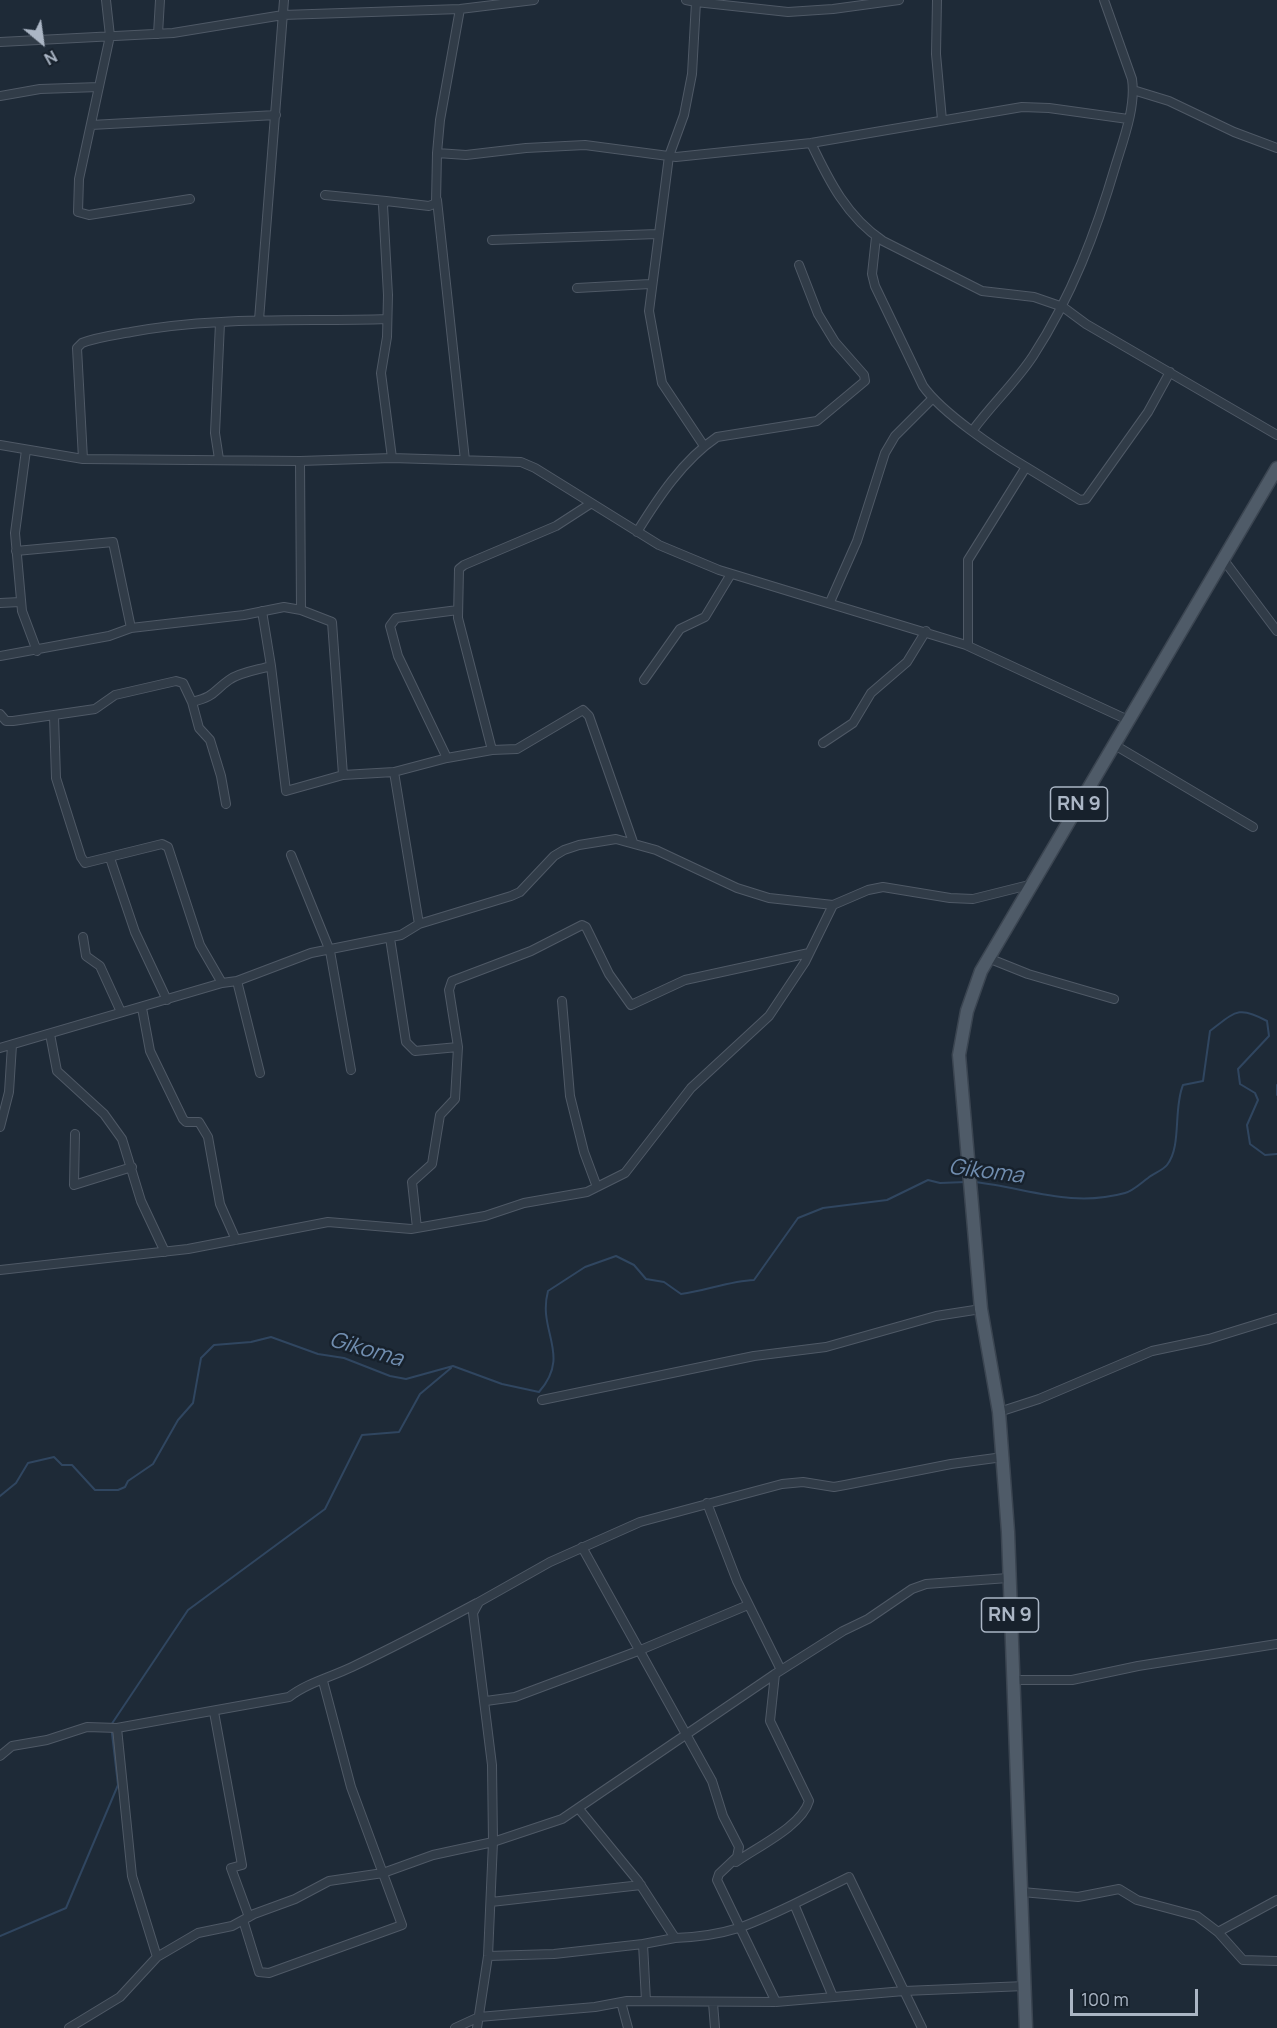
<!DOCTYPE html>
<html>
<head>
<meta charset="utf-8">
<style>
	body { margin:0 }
	#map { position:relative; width:1277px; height:2028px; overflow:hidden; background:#1e2a37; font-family:Manrope,sans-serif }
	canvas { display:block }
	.north { position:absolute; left:12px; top:12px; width:60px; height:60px; -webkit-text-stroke:4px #17212c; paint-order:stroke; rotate:151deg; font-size:16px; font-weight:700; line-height:24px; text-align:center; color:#abb6c5 }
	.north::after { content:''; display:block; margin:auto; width:21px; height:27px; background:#abb6c5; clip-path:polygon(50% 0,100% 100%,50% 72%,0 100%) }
	.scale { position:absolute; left:1070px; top:1989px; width:128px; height:27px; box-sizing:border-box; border:3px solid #abb6c5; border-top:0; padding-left:8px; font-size:18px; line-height:21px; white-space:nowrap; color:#abb6c5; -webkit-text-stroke:4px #17212c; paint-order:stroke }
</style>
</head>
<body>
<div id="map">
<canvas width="1277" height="2028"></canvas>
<div class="north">N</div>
<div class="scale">100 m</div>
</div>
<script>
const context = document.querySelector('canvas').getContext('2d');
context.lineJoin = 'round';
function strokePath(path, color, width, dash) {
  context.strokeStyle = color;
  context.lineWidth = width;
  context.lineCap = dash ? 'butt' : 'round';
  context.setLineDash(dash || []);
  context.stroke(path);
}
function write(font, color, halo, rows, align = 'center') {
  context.font = font + ' Manrope,sans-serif';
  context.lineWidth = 5;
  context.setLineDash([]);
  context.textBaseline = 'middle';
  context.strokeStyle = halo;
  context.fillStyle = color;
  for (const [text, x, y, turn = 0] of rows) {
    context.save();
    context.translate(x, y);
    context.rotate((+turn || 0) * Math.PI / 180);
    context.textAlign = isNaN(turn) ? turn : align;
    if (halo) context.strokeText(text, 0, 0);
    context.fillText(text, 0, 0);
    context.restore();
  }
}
const stream = new Path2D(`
	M 1277,1085 L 1277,1095
	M 975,1182 C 1027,1188 1071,1208 1125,1193 C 1133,1191 1141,1183 1148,1178 C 1153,1174 1163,1170 1167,1165 C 1182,1146 1173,1109 1183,1085 L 1203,1081 L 1210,1031 C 1235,1012 1238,1005 1267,1021 L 1269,1036 L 1238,1069 L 1240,1084 L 1255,1093 L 1258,1100 L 1247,1125 L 1250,1144 L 1265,1155 L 1277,1154
	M 0,1496 L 16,1483 L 28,1463 L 54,1457 L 62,1465 L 72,1465 L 95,1490 L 118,1490 L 125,1487 L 128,1481 L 153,1464 L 178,1420 L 193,1403 L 201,1358 L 214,1345 L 251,1342 L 271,1337 L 318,1354 L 344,1358 L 390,1376 L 406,1379 L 453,1366 L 502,1384 L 539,1392 C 572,1354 537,1332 548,1291 L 585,1267 L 616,1256 L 634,1265 L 646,1279 L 664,1282 L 681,1294 C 706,1291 729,1281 754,1280 L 798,1218 L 823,1208 L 887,1200 L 928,1180 L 940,1183 L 966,1182
	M 0,1936 L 66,1908 L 118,1785 L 111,1725 L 188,1610 L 325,1509 L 362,1435 L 399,1432 L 420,1394 L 451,1368`);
const minor = new Path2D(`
	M 106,0 L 110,36 L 79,179 L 78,212 L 89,215 L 190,199
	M 686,0 L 696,2
	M 937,0 L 936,54 L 942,120
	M 158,34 L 160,0
	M 0,42 L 173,33 L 283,15 L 460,9 L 534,0
	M 1133,90 L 1169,101 L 1234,132 L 1277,148
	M 0,96 L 40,89 L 99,87
	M 91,125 L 276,115
	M 811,143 C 829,181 847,217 883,241 L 982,291 L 1034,297 L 1063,307 L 1086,324 L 1277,435
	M 437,153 L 440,120 L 460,9
	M 325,195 L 386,201
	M 437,200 L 465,460
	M 876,237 L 872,274 L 875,286 L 923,386 C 942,413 997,450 1026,467 L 968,560 L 968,646
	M 492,240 L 657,234
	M 577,288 L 650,284
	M 259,320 L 284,0
	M 973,430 C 992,404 1016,382 1033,356 C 1072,296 1096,232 1116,164 C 1124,138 1136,106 1132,79 L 1104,0
	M 0,445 L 83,459 L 300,461 L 392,458 L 521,462 L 535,468 L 659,545 L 719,570 L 966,645 L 1128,720
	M 704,446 L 662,383 L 649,311 L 669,156 L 684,115 L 692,74 L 696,2 L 788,12 L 833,9 L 899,0
	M 26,450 L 15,533 L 22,611 L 37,651
	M 392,458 L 381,373 L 387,337 L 388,295 L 383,205 L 386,201 L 429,206 L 436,203 L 437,153 L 466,155 L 526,148 L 585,145 L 676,157 L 811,143 L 1022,107 L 1049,108 L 1128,119
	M 83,459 L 77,348 L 82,343 C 97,337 115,335 131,332 C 215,316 302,322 387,319
	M 219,459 L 215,433 L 220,323
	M 1026,467 L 1080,500 L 1086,499 L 1148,412 L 1170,372
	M 637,532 C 658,498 683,460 717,437 L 817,421 L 865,381 L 864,375 L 835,342 L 818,314 L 799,265
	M 16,551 L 113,542 L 131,628
	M 1223,559 L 1277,631
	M 830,602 L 857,541 L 885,453 L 895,436 L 933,398
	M 0,603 L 20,602
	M 301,610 L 332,622 L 343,775 L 394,772 L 419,924
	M 458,610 L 396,618 L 390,626 L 398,656 L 447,758 L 492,750 L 517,749 L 583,710 L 589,716 L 633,842
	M 0,656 L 109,636 L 131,628 L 244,615 L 284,607 L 301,610 L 300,461
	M 271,666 L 286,791 L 343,775
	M 644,680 L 680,629 L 705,617 L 731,574
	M 192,702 L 199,728 L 210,740 L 221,776 L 226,804
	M 0,714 L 6,721 L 13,721 L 95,709 L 115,695 L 176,681 L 183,683 L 192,702 C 216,696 212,692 229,680 C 240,672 258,670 271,666 L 262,611
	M 54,716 L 56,778 L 81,857 L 85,863 L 162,844 L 168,847 L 200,945 L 222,983
	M 823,743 L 853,723 L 871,693 L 907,662 L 926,631
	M 1113,744 L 1253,827
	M 492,750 L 458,618 L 459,569 L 464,565 L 556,526 L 590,504
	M 394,772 L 447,758
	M 291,855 L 330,951 L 351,1070
	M 110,858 L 135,932 L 167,1000
	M 83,937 L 86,956 L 100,966 L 121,1012
	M 390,938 L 406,1042 L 415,1051 L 458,1047 L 449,990 L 452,981 L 531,951 L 582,925 L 586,927 L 609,974 L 631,1005 L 685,980 L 809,953
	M 988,958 L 1028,974 L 1114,999
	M 237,981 L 260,1073
	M 562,1001 L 570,1096 L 584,1152 L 597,1187
	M 142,1008 L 150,1051 L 183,1119 L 186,1122 L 199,1122 L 208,1137 L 220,1204 L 236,1240
	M 50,1034 L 57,1071 L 104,1114 L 122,1139 L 141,1201 L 165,1252
	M 0,1048 L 222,983 L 237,981 L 311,953 L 401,935 L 419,924 L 511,896 L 520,892 L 554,856 L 564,850 L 579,845 L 616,839 L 656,850 L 737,888 L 769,898 L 833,905
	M 0,1127 L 9,1092 L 12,1045
	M 75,1134 L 74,1185 L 132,1167
	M 417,1228 L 412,1182 L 432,1164 L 440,1115 L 455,1099 L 458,1047
	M 0,1270 L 188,1249 L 328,1222 L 411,1229 L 485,1216 L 524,1203 L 587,1192 L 625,1173 L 691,1088 L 769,1016 L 805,962 L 833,905 L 868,890 L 883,887 L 950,898 L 973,899 L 1033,884
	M 542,1400 L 754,1356 L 826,1347 L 936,1316 L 981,1309
	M 999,1412 L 1039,1399 L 1152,1351 L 1209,1339 L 1277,1318
	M 707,1503 L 737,1581 L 781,1670
	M 582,1547 L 712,1781 L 723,1816 L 739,1847 L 737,1857 L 719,1874 L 717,1880 L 776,2002
	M 1013,1680 L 1072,1680 L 1138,1666 L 1277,1644
	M 486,1701 L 515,1697 L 638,1651 L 748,1605
	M 214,1712 L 242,1865 L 231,1868 L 249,1917
	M 117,1728 L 132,1876 L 157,1957
	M 0,1756 L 12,1746 L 47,1740 L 87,1727 L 117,1728 L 289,1697 C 307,1683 331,1677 352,1667 C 394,1647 436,1625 477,1603
	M 579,1809 L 638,1881 L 675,1938 L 643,1944 L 646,2001
	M 736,1862 C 757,1847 802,1826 809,1801 L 770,1721 L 775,1674
	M 1022,1892 L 1078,1897 L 1119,1889 L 1137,1900 L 1197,1916 L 1218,1932 L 1243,1960 L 1277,1961
	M 491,1902 L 641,1885
	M 794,1904 L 849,1877 L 922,2028
	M 243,1920 L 259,1972 L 269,1973 L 402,1925 L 351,1787 L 323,1681
	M 1218,1932 L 1277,1900
	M 675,1938 C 727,1936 748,1926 794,1904 L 833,1997
	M 488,1956 L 554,1954 L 643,1944
	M 621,2002 L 628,2028
	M 713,2003 L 715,2028
	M 69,2028 L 120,1997 L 157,1957 L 198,1933 L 232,1926 L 254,1914 L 295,1899 L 329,1881 L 383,1873 L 433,1855 L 493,1842 L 562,1819 L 775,1674 L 843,1631 L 868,1619 L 912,1589 L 926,1584 L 1008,1578
	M 455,2028 L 479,2017 L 595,2007 L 627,2001 L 776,2002 L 904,1991 L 1025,1986
	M 477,2028 L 488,1956 L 493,1842 L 492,1765 L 473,1613 L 479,1602 L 550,1562 L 640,1522 L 782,1484 L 803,1482 L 834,1487 L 845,1485 L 951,1464 L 1003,1457`);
const primary = new Path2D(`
	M 1026,2028 L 1008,1532 L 999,1412 L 981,1309 L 959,1055 L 967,1011 L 981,971 L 1277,468`);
const shields = [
	[1079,804,57],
	[1010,1615,57]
];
const shieldNames = [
	["RN 9",1079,804],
	["RN 9",1010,1615]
];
const waterNames = [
	["Gikoma",986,1172,7],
	["Gikoma",366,1350,16]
];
strokePath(stream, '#304660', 2);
strokePath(minor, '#4f5966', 10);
strokePath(primary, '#3b4551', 15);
strokePath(minor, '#313c48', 8);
strokePath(primary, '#4f5b68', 12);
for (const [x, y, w] of shields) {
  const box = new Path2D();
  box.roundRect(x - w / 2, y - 17, w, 34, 4.5);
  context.fillStyle = '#17212c';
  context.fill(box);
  strokePath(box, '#abb6c5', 1.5);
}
write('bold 20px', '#abb6c5', null, shieldNames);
write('italic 22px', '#718eb0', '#17212c', waterNames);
</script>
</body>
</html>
